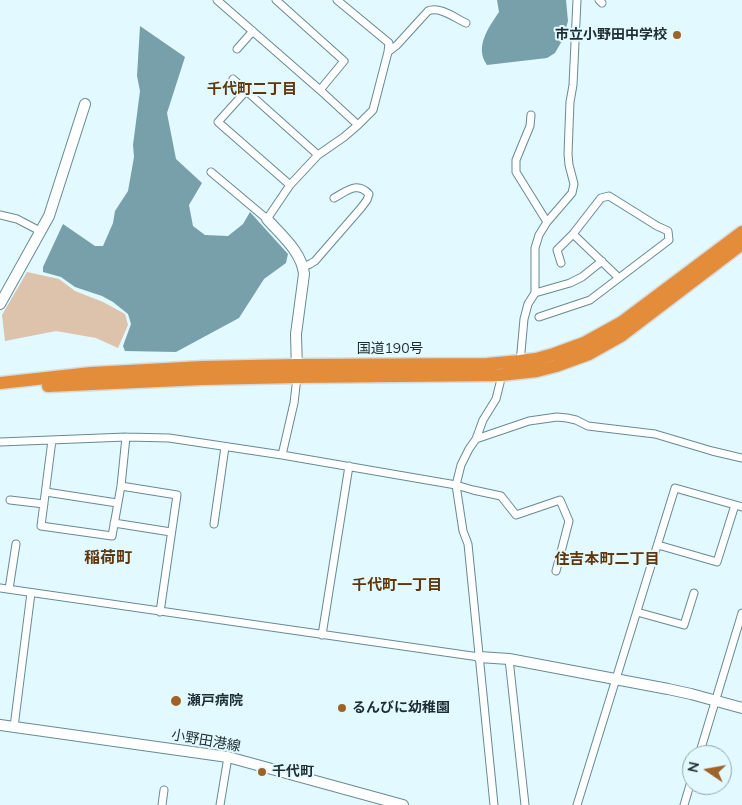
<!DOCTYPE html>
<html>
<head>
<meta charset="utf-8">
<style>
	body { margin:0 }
	#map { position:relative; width:742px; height:805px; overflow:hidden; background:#e2f9ff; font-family:Mulish,sans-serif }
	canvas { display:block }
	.north { position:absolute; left:682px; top:745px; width:50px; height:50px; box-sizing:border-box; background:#e2f9ff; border:1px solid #94a7ad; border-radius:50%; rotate:282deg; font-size:14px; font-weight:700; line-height:20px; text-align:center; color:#1e2d31 }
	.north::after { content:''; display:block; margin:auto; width:18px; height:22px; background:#a06227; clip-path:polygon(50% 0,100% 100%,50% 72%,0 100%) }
</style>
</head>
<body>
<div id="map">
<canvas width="742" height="805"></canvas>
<div class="north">N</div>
</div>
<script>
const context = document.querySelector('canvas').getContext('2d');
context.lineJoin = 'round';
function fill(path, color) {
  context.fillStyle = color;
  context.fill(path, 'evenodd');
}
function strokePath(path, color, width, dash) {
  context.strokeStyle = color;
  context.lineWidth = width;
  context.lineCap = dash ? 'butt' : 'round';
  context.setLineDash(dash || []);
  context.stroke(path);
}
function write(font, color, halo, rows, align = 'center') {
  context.font = font + ' Mulish,"Noto Sans JP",sans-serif';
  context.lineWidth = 4;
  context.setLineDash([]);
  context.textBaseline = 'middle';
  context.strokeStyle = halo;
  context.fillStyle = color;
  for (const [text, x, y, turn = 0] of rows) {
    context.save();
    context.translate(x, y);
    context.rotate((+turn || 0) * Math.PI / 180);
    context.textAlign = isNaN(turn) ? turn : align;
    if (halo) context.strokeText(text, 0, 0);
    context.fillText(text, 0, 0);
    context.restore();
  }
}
const green = new Path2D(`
	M 27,272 L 59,279 L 75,291 L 103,302 L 125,314 L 128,325 L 118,348 L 96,338 L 56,331 L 5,341 L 2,315 Z`);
const water = new Path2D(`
	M 497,0 L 566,0 L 568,21 L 563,39 L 555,53 L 547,58 L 487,65 C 474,47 489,27 499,12 Z
	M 140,26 L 185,57 L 167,113 L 176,159 L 202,183 L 189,205 L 193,226 L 205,235 L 228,236 L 243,224 L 250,212 L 288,254 L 286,263 L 264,279 L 239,318 L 176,352 L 125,351 L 123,346 L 131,324 L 128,314 L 113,302 L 102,296 L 75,287 L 61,277 L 43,272 L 43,267 L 63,224 L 95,246 L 103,246 L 113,223 L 115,211 L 128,191 L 134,157 L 133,145 L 140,91 L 137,76 Z`);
const street = new Path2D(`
	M 217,0 L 320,90 L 358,125
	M 276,0 L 344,61 L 320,90
	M 599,0 L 602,3
	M 237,49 L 253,31
	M 388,52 L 397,45 L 428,11 C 440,6 455,18 466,23
	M 233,79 L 318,155
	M 246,91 L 218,122 L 290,185
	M 531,115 L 530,126 L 516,160 L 516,172 L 547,222
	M 211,172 L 267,219 L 290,185 L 318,155 L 344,137 L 358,125 L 373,110 L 388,52 L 389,43 L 337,0
	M 0,215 L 17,219 L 40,231
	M 573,234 L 619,278
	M 303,267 L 310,264 L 315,261 L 361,208 L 367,200 L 369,194 C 357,181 347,191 334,198
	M 535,293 L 570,283 L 582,277 L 602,261
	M 539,317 L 590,300 L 669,240 L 668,231 L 657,226 L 609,196 L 601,198 L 573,234 L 557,250 L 561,263
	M 520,363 L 524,319 L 528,304 L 535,293 L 535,248 L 539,235 L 547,222 L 572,193 L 574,184 L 569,165 L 568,154 L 570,102 L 573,85 L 577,0
	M 476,439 L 529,421 L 557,417 L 567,418 L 576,420 L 588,426 L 655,434 L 712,451 L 742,458
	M 52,440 L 41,526 L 112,536 L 121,486 L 126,437
	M 0,442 L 126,437 L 169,438 L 282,455 L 456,485 L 473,490 L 501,496 L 516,515 L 560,500 L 569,521 L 556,571
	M 282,455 L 294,403 L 297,377
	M 121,486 L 177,495 L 160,612
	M 46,492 L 117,503
	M 10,500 L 44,504
	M 114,523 L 171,532
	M 214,524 L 225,447
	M 658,545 L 717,562 L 735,505
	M 0,588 L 479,657
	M 9,589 L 16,544
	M 637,612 L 684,625 L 694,593
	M 322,635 L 349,466
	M 509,659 L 525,805
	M 14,727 L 31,593
	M 699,755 L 742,613
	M 162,805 L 164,790
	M 220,805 L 228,757
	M 494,805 L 468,544 L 463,531 L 456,485 L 461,465 L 469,449 L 476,439 L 483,420 L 496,399 L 500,383 L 501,375
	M 577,805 L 675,488 L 742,507
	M 684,805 L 692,778`);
const secondary = new Path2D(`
	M 267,219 C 281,235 302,252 304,274 L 296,334 L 297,371
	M 0,304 L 49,216 L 85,104
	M 479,657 L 509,659 L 668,689 L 691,694 L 742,708
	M 0,725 L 228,757 L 403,805`);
const highway = new Path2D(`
	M 0,383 L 91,373 L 203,367 L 297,365 L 487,364 L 520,361 L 536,359 L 554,354 L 584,343 L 622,322 L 742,232
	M 48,386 L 203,379 L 297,377 L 501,375 L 537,371 L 556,366 L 589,354 L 621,336 L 742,244`);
const markers = [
	[677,35,5,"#a06227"],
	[176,701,6,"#a06227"],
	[342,708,5,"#a06227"],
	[262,772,5,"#a06227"]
];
const poiNames = [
	["市立小野田中学校",667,35,"right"],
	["瀬戸病院",187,701],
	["るんびに幼稚園",352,708],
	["千代町",272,772]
];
const streetNames = [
	["国道190号",390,349],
	["小野田港線",206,741,10]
];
const neighbourhoodNames = [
	["千代町二丁目",252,89],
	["住吉本町二丁目",607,559],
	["千代町一丁目",397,585]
];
const quarterNames = [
	["稲荷町",108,558]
];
fill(green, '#ddc2ac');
fill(water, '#78a0ab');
strokePath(street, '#678a94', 9);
strokePath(secondary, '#678a94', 12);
strokePath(highway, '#d6d9da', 15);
strokePath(street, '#fff', 7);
strokePath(secondary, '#fff', 10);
strokePath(highway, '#e38d3a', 12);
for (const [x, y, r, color] of markers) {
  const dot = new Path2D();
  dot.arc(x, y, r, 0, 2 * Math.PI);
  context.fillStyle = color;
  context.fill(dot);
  strokePath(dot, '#e2f9ff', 2);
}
write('bold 14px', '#1e2d31', '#e2f9ff', poiNames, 'left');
write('14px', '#1e2d31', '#e2f9ff', streetNames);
write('bold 15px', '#60370c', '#e2f9ff', neighbourhoodNames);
write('bold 16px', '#60370c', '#e2f9ff', quarterNames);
</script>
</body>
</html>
